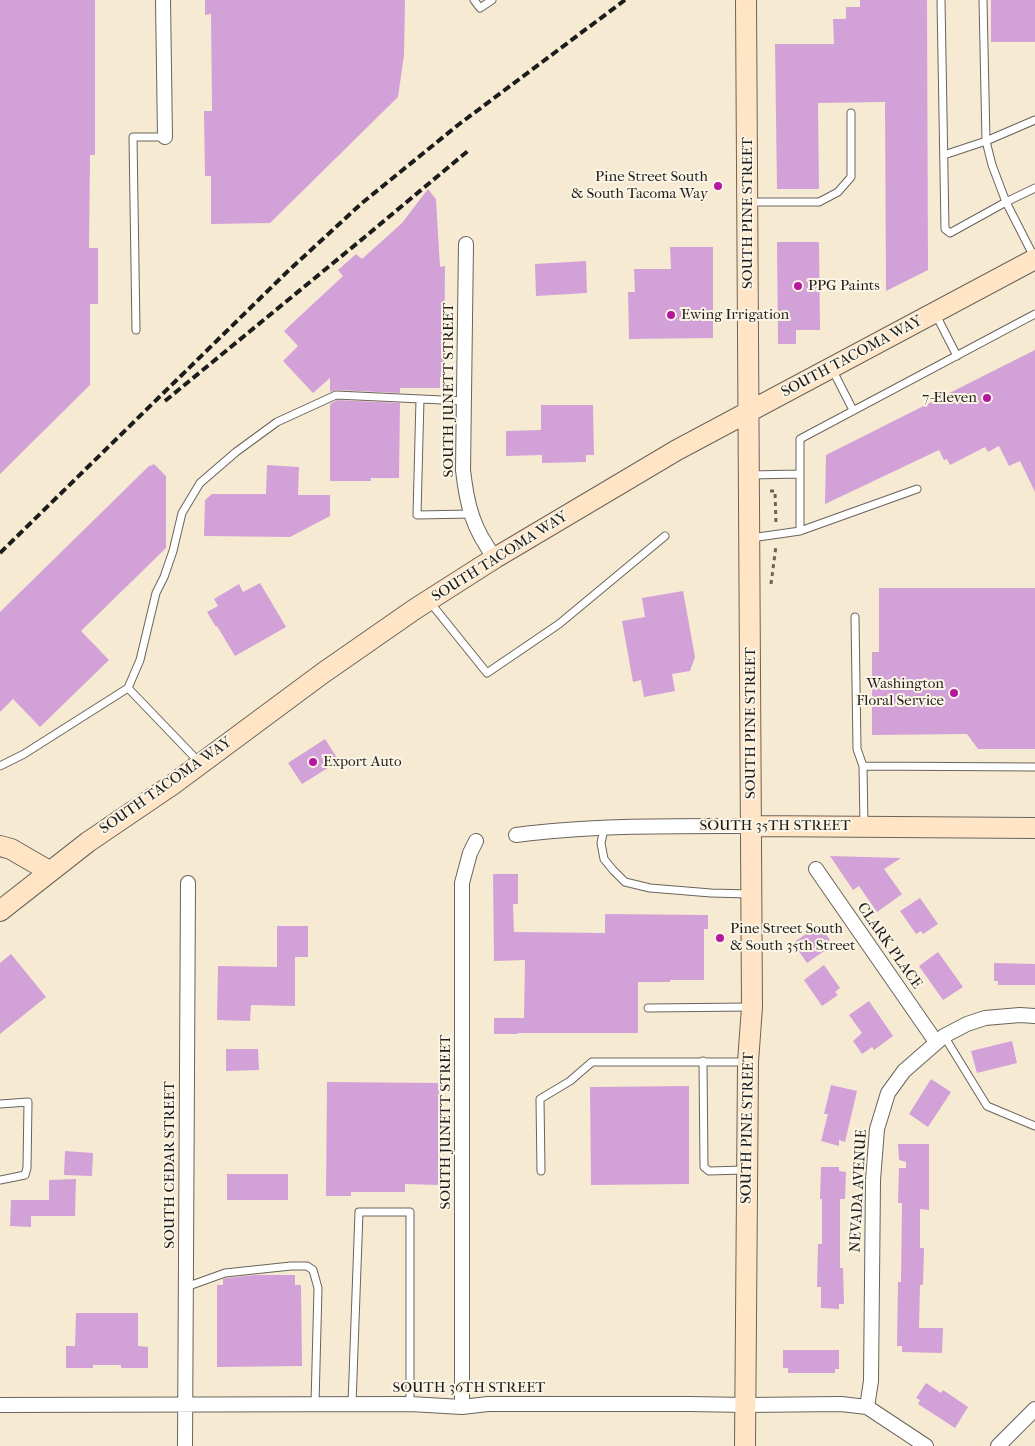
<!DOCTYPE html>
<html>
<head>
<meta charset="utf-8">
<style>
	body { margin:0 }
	canvas { display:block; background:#f7ead2 }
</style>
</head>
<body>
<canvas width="1035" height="1446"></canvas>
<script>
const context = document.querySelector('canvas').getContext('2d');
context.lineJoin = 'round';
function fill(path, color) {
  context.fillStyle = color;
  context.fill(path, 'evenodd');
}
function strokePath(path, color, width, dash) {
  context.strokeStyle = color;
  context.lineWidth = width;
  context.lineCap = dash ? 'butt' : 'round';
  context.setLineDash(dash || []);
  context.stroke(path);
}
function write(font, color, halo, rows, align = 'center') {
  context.font = font + ' "IM FELL French Canon",serif';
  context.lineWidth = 4;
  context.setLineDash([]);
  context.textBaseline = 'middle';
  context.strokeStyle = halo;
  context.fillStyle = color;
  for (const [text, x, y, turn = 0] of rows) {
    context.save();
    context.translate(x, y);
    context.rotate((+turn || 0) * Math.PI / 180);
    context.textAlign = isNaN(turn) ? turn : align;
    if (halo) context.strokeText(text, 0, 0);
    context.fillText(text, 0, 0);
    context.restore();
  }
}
const building = new Path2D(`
	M 0,0 L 95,0 L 95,155 L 90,155 L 89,248 L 98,248 L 98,304 L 90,304 L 90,385 L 0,474 Z
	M 205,0 L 405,0 L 404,55 L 398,97 L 270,223 L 211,224 L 211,176 L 205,176 L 204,111 L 212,111 L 211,14 L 205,15 Z
	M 860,0 L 927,0 L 928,270 L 886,291 L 885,102 L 818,103 L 819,189 L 777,189 L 775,44 L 834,44 L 833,19 L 846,19 L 846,7 L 860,7 Z
	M 991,0 L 1035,0 L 1035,42 L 991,42 Z
	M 428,189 L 436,199 L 440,267 L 445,266 L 444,377 L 440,377 L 440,388 L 400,388 L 400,393 L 336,390 L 330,392 L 330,378 L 313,393 L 283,361 L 298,346 L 284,331 L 343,276 L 338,270 L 356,254 L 362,259 L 402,223 Z
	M 777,242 L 819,242 L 820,330 L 796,330 L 796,344 L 778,344 Z
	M 670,247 L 713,247 L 713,338 L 629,339 L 628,292 L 635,292 L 634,269 L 671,269 Z
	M 586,261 L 587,293 L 536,296 L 535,264 Z
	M 1035,350 L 1035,492 L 1020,461 L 1009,466 L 999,446 L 988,452 L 985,447 L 950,465 L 947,459 L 944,460 L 939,450 L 825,504 L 826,455 Z
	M 337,400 L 400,403 L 399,478 L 371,478 L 371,481 L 330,481 L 330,404 Z
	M 541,405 L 593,405 L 594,455 L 586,455 L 586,462 L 542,463 L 542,455 L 506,456 L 506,431 L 541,430 Z
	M 154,464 L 166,476 L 166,548 L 81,631 L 109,660 L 40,727 L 13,699 L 0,712 L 0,612 L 150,465 L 151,466 Z
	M 267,465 L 299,467 L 298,495 L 330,495 L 330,516 L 290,537 L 204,536 L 205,500 L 212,494 L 266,494 Z
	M 260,583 L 286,627 L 235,656 L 217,626 L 216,627 L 207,612 L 218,606 L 214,599 L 239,584 L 243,592 Z
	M 879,588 L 1035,588 L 1035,749 L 978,749 L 967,734 L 872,735 L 872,652 L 879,652 Z
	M 683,591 L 695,657 L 690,671 L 672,674 L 675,691 L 644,697 L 641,680 L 633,682 L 622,621 L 645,617 L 642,598 Z
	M 325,739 L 339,761 L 302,784 L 288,763 Z
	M 830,856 L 901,858 L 884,869 L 902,894 L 877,912 L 859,886 L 853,890 Z
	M 493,874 L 518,874 L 518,904 L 513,904 L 514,932 L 605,933 L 605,914 L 708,915 L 708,929 L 704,929 L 704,980 L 670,980 L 670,982 L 638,982 L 638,1033 L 518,1033 L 518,1034 L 494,1034 L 494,1018 L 524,1018 L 525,960 L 494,961 Z
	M 920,898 L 938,924 L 923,934 L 921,931 L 916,934 L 900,911 Z
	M 819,925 L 830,940 L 827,943 L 830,947 L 807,963 L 793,943 Z
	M 277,926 L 308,926 L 308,957 L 295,957 L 295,1006 L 251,1005 L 250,1021 L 217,1020 L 218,966 L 277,967 Z
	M 938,952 L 963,987 L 943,1000 L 919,966 Z
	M 11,954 L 46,997 L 0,1034 L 0,963 Z
	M 994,963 L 1035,964 L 1035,985 L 998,985 L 998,981 L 994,981 Z
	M 824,965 L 840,988 L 835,992 L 838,995 L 822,1006 L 804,980 Z
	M 869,1001 L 893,1036 L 874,1050 L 872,1047 L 862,1054 L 853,1041 L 862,1033 L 849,1015 Z
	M 1012,1041 L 1017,1063 L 977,1073 L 971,1051 Z
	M 226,1049 L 258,1049 L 259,1070 L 226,1071 Z
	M 931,1079 L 951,1092 L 928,1127 L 909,1114 Z
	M 327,1082 L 439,1083 L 438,1185 L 405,1184 L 405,1192 L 351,1192 L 351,1196 L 326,1196 Z
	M 831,1085 L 857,1091 L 845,1142 L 839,1140 L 839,1146 L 821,1141 L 828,1114 L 824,1114 Z
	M 689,1086 L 689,1184 L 591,1185 L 590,1087 Z
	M 898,1144 L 929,1144 L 929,1210 L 920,1209 L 920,1248 L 924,1248 L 923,1285 L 920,1285 L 919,1328 L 943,1328 L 942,1353 L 902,1352 L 902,1346 L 897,1346 L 898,1282 L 901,1282 L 902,1203 L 898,1203 L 899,1168 L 906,1168 L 906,1162 L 899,1160 Z
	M 65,1151 L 93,1153 L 92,1176 L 64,1175 Z
	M 821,1167 L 839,1167 L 839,1171 L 846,1172 L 845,1199 L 840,1199 L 840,1268 L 843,1268 L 844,1304 L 839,1304 L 839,1309 L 821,1308 L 821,1287 L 817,1287 L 818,1244 L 822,1244 L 822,1199 L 820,1199 Z
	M 227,1174 L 288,1174 L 288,1200 L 227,1200 Z
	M 76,1179 L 75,1216 L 31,1216 L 31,1227 L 10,1226 L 11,1200 L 49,1200 L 49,1180 Z
	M 255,1275 L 295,1275 L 295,1285 L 301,1285 L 302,1366 L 217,1367 L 217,1285 L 223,1285 L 223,1279 L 226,1278 Z
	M 76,1313 L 138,1313 L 138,1346 L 148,1347 L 148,1368 L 121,1368 L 121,1365 L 93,1365 L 93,1368 L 66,1368 L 66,1346 L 75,1346 Z
	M 783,1350 L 839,1350 L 839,1369 L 835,1369 L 835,1373 L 788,1373 L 788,1368 L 783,1368 Z
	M 926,1383 L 941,1393 L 943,1390 L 968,1407 L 955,1428 L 918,1404 L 920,1400 L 916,1398 Z`);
const path = new Path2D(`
	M 770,491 L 775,491 L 776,525
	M 771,584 L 776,546`);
const lane = new Path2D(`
	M 474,0 L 480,8 L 492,0
	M 941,0 L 945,229 L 950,233 L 1006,202 L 1035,188
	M 983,0 L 986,141 L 992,165 L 1006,202 L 1034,257
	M 944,155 L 986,141 L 1035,120
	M 748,202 L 819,202 L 838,192 L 851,177 L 851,113
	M 935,313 L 957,356
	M 136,330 L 133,137 L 165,137
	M 832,369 L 853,410
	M 420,399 L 417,515 L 471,514
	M 750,475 L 800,474
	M 800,531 L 800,439 L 1035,314
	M 751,538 L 800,531 L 917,489
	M 429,601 L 487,673 L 559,624 L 665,536
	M 855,617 L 857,749 L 863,766 L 864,826
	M 128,688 L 200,763
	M 0,766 L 24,754 L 128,688 L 140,660 L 156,593 L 164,577 L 173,551 L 182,513 L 200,483 L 236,452 L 277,422 L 336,395 L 464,401
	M 863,766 L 1035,767
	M 604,829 L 601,843 L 604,859 L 613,870 L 625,882 L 650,888 L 711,893 L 749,894
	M 648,1008 L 749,1007
	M 944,1036 L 987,1106 L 1035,1126
	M 703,1061 L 704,1167 L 709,1171 L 744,1170
	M 0,1104 L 28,1102 L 27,1168 L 25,1175 L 0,1180
	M 541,1171 L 540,1099 L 570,1081 L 592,1062 L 747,1062
	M 186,1287 L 225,1273 L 291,1266 L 307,1266 L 313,1270 L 318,1288 L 315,1404
	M 352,1404 L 359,1212 L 410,1212 L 410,1404`);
const street = new Path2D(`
	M 163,0 L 165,137
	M 466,244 L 463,470 C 467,506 473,529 495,558
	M 516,835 C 592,825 674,826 751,826
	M 816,869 L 936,1042
	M 0,1405 L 410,1404 L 462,1407 L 488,1404 L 689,1404 L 746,1405 L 841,1404 L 867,1407 L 926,1446
	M 462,1407 L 462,883 L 470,853 L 476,841
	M 867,1407 L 871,1381 L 873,1180 L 877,1129 L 888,1093 L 904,1071 L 944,1036 L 967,1024 L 985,1018 L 1020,1015 L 1035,1016
	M 185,1446 L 188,883
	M 998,1446 L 1035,1409`);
const secondary = new Path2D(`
	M 751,826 L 1035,828
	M 0,846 L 11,849 L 49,871
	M 0,911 L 88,842 L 172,785 L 323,673 L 415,609 L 495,558 L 677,450 L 1035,259
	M 745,1446 L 748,1062 L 752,1007 L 746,0`);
const rail = new Path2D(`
	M 165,401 L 366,236 L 469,150
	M 0,553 L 287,272 L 362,203 L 458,125 L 625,0`);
const markers = [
	[718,186,5,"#b5179e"],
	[798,286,5,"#b5179e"],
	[671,315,5,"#b5179e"],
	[987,398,5,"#b5179e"],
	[954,693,5,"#b5179e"],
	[313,762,5,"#b5179e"],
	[720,938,5,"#b5179e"]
];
const poiNames = [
	["Pine Street South",708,177,"right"],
	["& South Tacoma Way",708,194,"right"],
	["PPG Paints",808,286],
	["Ewing Irrigation",681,315],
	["7-Eleven",977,398,"right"],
	["Washington",944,684,"right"],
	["Floral Service",944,701,"right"],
	["Export Auto",323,762],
	["Pine Street South",730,929],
	["& South 35th Street",730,946]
];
const streetNames = [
	["SOUTH PINE STREET",748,213,-90],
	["SOUTH TACOMA WAY",852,357,-28],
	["SOUTH JUNETT STREET",449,390,-90],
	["SOUTH TACOMA WAY",500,557,-32],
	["SOUTH PINE STREET",751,723,-90],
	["SOUTH TACOMA WAY",166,786,-35],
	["SOUTH 35TH STREET",775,826],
	["CLARK PLACE",889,946,55],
	["SOUTH JUNETT STREET",446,1122,-90],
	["SOUTH PINE STREET",748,1128,-89],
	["SOUTH CEDAR STREET",170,1165,-90],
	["NEVADA AVENUE",859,1191,-87],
	["SOUTH 36TH STREET",469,1388]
];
fill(building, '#d2a1d8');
strokePath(lane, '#69645c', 9);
strokePath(street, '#69645c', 16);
strokePath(secondary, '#69645c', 22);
strokePath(path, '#69645c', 3, [4, 4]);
strokePath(lane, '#fff', 7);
strokePath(street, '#fff', 14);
strokePath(secondary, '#ffe4c6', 20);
strokePath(rail, '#1c1c1c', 4, [8, 4]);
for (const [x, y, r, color] of markers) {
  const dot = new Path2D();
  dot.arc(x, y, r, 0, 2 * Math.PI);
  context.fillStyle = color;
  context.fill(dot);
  strokePath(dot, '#fcf5e5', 2);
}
write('15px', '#1c1c1c', '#fcf5e5', poiNames, 'left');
write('15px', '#1c1c1c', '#fcf5e5', streetNames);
</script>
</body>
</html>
